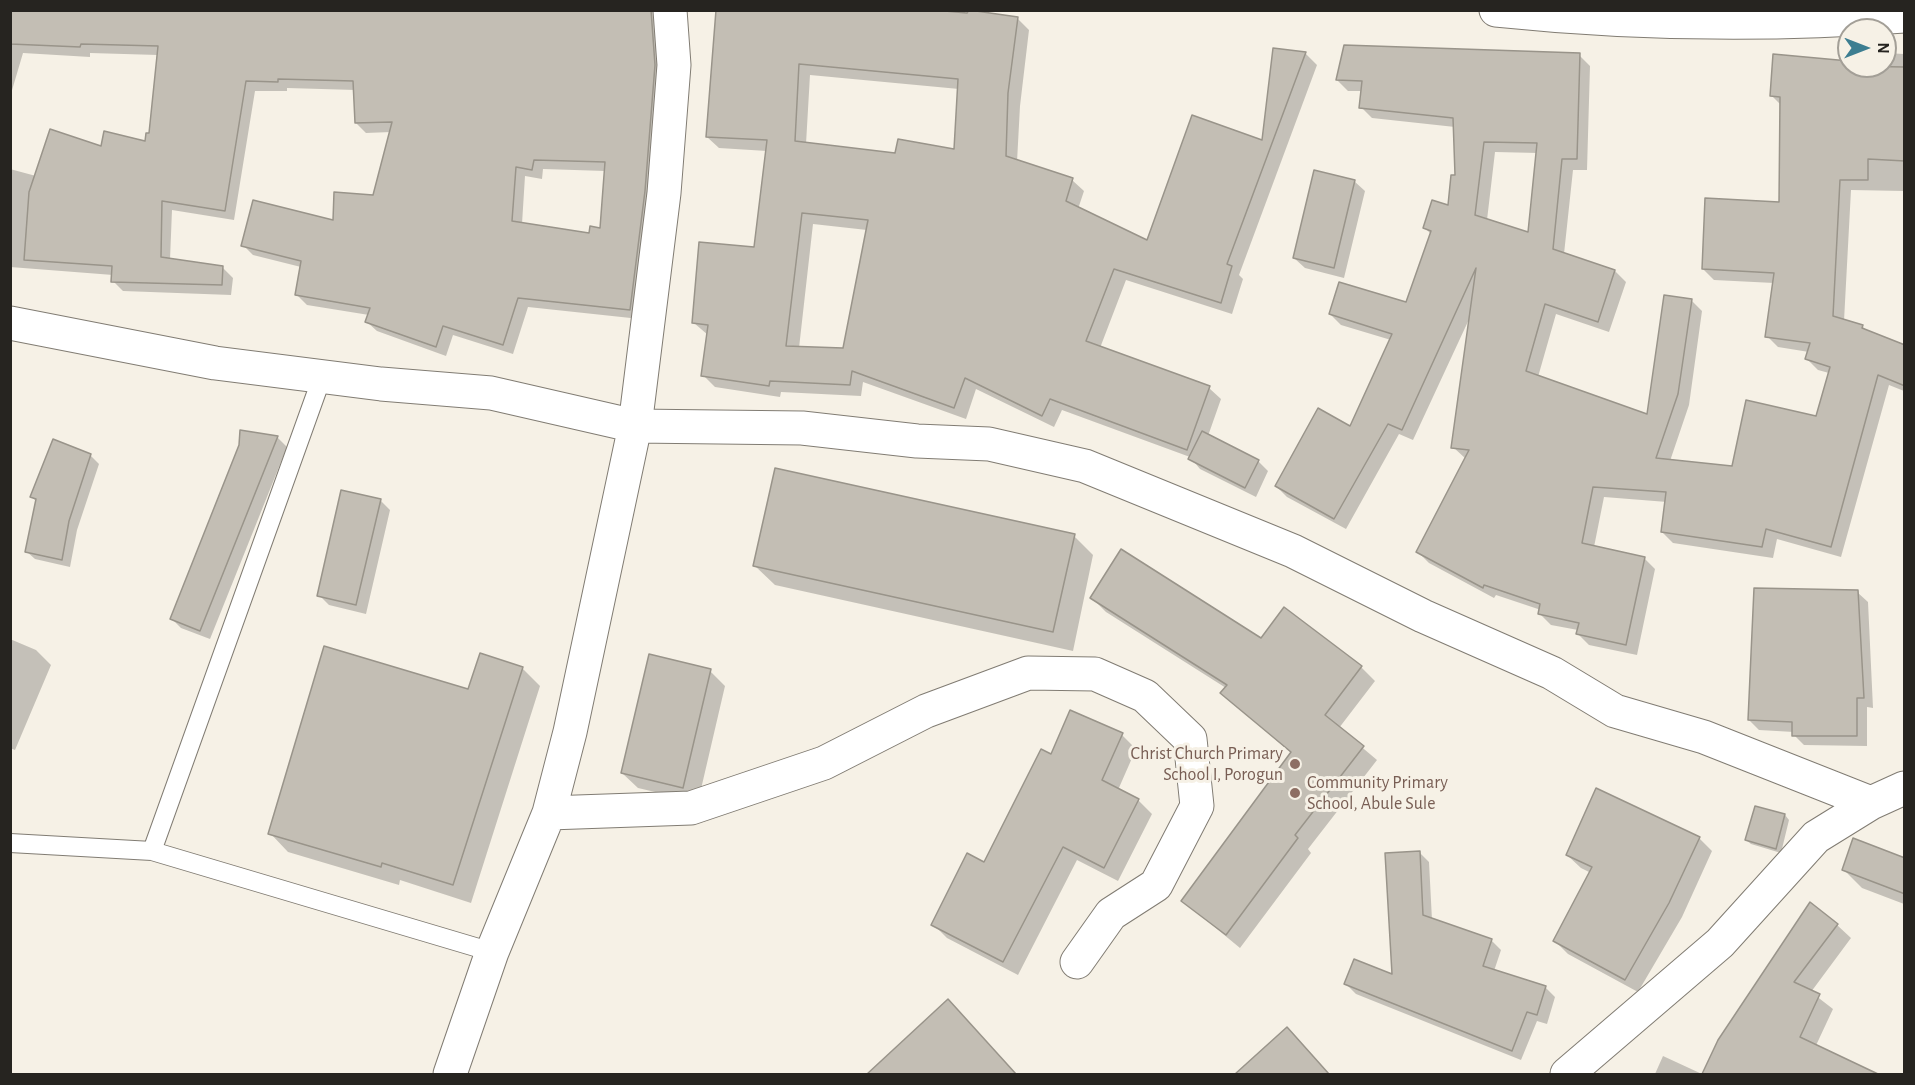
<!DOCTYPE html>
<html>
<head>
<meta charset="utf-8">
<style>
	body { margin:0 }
	#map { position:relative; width:1915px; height:1085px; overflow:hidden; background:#f6f1e6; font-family:"Alegreya Sans",sans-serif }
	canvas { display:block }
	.frame { position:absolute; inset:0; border:12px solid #262420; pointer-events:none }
	.north { position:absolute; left:1837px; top:18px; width:60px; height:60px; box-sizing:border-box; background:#f6f1e6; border:2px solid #a39f97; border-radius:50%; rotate:90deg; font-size:16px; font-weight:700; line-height:24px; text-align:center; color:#262420 }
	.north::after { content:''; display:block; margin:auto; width:21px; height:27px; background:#3d7e91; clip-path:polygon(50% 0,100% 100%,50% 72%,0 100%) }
</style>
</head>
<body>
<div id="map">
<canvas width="1915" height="1085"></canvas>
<div class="frame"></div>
<div class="north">N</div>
</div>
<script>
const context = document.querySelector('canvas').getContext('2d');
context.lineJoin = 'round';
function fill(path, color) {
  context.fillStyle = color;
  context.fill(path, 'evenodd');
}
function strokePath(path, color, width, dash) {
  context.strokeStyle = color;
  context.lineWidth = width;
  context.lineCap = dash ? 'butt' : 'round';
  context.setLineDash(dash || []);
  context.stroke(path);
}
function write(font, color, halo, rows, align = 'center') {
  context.font = font + ' "Alegreya Sans",sans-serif';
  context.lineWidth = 6;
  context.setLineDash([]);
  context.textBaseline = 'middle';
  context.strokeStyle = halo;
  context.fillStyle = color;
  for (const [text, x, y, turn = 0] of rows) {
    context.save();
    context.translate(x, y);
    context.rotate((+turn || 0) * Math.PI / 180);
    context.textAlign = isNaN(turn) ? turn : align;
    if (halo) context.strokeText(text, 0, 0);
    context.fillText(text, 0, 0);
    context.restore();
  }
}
const shadow = new Path2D(`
	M 10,10 L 665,10 L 640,319 L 528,307 L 513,354 L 453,335 L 446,356 L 377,331 L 367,322 L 369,315 L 307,305 L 297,295 L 301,267 L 253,255 L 243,245 L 335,222 L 374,196 L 391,132 L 366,133 L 356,123 L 355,90 L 287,88 L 287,91 L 255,91 L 234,220 L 172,210 L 170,260 L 223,268 L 233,278 L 231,295 L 123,291 L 113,281 L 113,275 L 10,267 L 10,169 L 36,176 L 102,147 L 147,143 L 150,135 L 158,55 L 90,53 L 90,57 L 23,53 L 10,97 ZM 543,169 L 605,171 L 601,230 L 590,235 L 522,224 L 525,176 L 542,179 Z
	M 718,10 L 1017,18 L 1029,30 L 1020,106 L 1017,162 L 1072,180 L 1084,191 L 1078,209 L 1148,243 L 1263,142 L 1274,50 L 1306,54 L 1317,65 L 1239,275 L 1243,279 L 1232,314 L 1126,280 L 1100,348 L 1209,388 L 1221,399 L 1208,436 L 1258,461 L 1268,471 L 1256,497 L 1200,469 L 1190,457 L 1062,410 L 1054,427 L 976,389 L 966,419 L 863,382 L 861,396 L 781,392 L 780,397 L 715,387 L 703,375 L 708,335 L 694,323 L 755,248 L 767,151 L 719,148 L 707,137 ZM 810,75 L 959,89 L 955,151 L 896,155 L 806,144 ZM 813,224 L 867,230 L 845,350 L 799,348 Z
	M 1885,53 L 1904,54 L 1904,191 L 1851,190 L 1844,321 L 1862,326 L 1868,332 L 1904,347 L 1904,391 L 1889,385 L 1841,557 L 1777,539 L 1773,558 L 1673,543 L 1662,532 L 1667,502 L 1604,497 L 1594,547 L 1644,558 L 1655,569 L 1637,655 L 1589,645 L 1578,634 L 1578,630 L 1551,625 L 1540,614 L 1541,610 L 1496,595 L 1494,598 L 1429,563 L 1418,552 L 1466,459 L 1453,447 L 1471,315 L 1413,440 L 1399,434 L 1346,529 L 1287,497 L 1276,486 L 1351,428 L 1391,340 L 1341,325 L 1330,314 L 1407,304 L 1431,234 L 1425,228 L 1449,207 L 1457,177 L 1455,127 L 1372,118 L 1361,107 L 1363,91 L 1348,91 L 1337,80 L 1579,55 L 1590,66 L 1587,170 L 1573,170 L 1564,254 L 1615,271 L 1626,282 L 1609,332 L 1556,314 L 1538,377 L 1648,416 L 1691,300 L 1702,311 L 1689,405 L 1670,461 L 1733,467 L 1817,418 L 1829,373 L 1818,370 L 1807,359 L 1809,352 L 1778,347 L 1767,336 L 1774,283 L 1714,280 L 1703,269 L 1780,203 L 1781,105 L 1771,95 L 1849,63 L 1849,66 L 1885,66 ZM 1495,152 L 1538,153 L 1529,234 L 1487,220 Z
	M 1354,181 L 1365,191 L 1344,278 L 1305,268 L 1294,258 Z
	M 277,437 L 287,447 L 210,639 L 181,628 L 171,618 Z
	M 54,441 L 91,456 L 99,464 L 77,530 L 70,567 L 35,559 L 26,551 L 37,502 L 32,497 Z
	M 380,500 L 390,510 L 366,614 L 329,605 L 319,595 Z
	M 1074,536 L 1093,555 L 1073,651 L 775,585 L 755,566 Z
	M 1857,592 L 1868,602 L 1873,708 L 1867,707 L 1867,746 L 1804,745 L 1794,735 L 1794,732 L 1759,730 L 1749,720 Z
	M 1092,598 L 1261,640 L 1284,609 L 1361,667 L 1375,681 L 1339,728 L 1377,760 L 1308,849 L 1311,853 L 1240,948 L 1183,901 L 1292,754 L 1222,693 L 1226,688 L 1106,612 Z
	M 10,639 L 36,650 L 51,665 L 15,750 L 10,748 Z
	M 522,668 L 540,686 L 471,903 L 400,880 L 399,885 L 288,852 L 270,833 L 469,691 Z
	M 710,671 L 725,686 L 698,802 L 638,788 L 622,773 Z
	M 1071,712 L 1122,735 L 1136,749 L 1118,790 L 1138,800 L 1152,814 L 1118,881 L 1077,860 L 1018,975 L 947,938 L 933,924 L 985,864 L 1052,756 Z
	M 1785,815 L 1789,820 L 1781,853 L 1751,844 L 1746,840 Z
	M 1699,838 L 1712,851 L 1682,917 L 1638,992 L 1568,954 L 1555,941 L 1591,873 L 1581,868 L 1567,855 Z
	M 1420,853 L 1429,862 L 1432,920 L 1491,940 L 1501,950 L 1494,971 L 1545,987 L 1555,997 L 1547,1024 L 1537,1021 L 1521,1060 L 1356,994 L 1346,984 L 1393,976 Z
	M 1904,860 L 1904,904 L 1862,888 L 1843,869 Z
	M 1837,925 L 1851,938 L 1811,992 L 1833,1009 L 1812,1054 L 1774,1051 L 1824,1074 L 1703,1074 L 1720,1041 Z
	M 948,1002 L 1015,1074 L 869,1074 Z
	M 1287,1029 L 1329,1074 L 1237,1074 Z
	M 1663,1056 L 1702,1074 L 1655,1074 Z`);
const building = new Path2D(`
	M 10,10 L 651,10 L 655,65 L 645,191 L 630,310 L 518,298 L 503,345 L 443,326 L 436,347 L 365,322 L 370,308 L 295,295 L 301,261 L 241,246 L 253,200 L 333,220 L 334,192 L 373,195 L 392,122 L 355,123 L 353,81 L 278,79 L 278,82 L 246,81 L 225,211 L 162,201 L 161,257 L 223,266 L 222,285 L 111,282 L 112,266 L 24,260 L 29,192 L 50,129 L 101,146 L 104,131 L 145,141 L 146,133 L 149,133 L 158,46 L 81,44 L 80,47 L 10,44 ZM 534,160 L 605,162 L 600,228 L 590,226 L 589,233 L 512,221 L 516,167 L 532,170 Z
	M 716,10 L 933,10 L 967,13 L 969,10 L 1018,17 L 1008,93 L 1006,156 L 1073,178 L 1066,201 L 1147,240 L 1192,115 L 1262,140 L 1273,48 L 1306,52 L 1227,264 L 1232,266 L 1221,303 L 1114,269 L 1086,341 L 1210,386 L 1187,450 L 1050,399 L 1042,416 L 965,378 L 954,408 L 852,371 L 850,385 L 770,381 L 769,386 L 701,376 L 708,325 L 692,323 L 699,242 L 754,247 L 767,140 L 706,137 ZM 799,64 L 958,79 L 954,149 L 898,139 L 895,153 L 795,141 ZM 802,213 L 868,220 L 843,348 L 786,346 Z
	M 1344,45 L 1580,53 L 1577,159 L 1562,159 L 1553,249 L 1615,270 L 1598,322 L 1545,304 L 1526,371 L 1647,414 L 1664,295 L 1692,299 L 1678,394 L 1656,458 L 1732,466 L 1746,400 L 1816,416 L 1830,367 L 1805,359 L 1810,343 L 1765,337 L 1774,273 L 1702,269 L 1705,198 L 1779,202 L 1780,97 L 1770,96 L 1773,54 L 1849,61 L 1849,66 L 1905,67 L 1905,161 L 1868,159 L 1868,180 L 1840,180 L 1833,316 L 1863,325 L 1862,328 L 1905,345 L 1905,386 L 1878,375 L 1831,547 L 1766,529 L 1762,547 L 1661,532 L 1666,492 L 1593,487 L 1582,543 L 1645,557 L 1626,645 L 1576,634 L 1579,623 L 1538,614 L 1540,604 L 1484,585 L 1483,588 L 1416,552 L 1469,450 L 1451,448 L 1476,268 L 1402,430 L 1388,424 L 1334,519 L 1275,486 L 1318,408 L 1350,426 L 1392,334 L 1329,314 L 1339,282 L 1406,302 L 1431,231 L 1423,228 L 1432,200 L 1448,205 L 1451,175 L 1455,175 L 1453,118 L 1359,108 L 1362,81 L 1336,80 ZM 1484,142 L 1537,143 L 1528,232 L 1475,215 Z
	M 1314,170 L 1355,180 L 1334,268 L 1293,258 Z
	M 240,430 L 278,436 L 200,631 L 170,619 L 239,445 Z
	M 1202,431 L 1259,460 L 1245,488 L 1188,459 Z
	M 53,439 L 91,454 L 69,521 L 62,560 L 25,552 L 36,499 L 30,497 Z
	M 775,468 L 1075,534 L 1053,632 L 753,566 Z
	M 341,490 L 381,499 L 356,605 L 317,596 Z
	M 1121,549 L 1261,638 L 1284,607 L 1362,666 L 1325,715 L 1364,746 L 1295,835 L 1298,838 L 1226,935 L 1181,901 L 1291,752 L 1220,693 L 1227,685 L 1090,598 Z
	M 1754,588 L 1858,590 L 1864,698 L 1857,698 L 1857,736 L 1792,736 L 1792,722 L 1748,720 Z
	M 324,646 L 468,689 L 480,653 L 523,667 L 453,885 L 382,863 L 381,867 L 268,834 Z
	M 649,654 L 711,669 L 683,788 L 621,773 Z
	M 1070,710 L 1123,733 L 1102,780 L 1139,799 L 1104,868 L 1063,847 L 1003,962 L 931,925 L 967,853 L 984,862 L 1041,749 L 1051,754 Z
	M 1596,788 L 1700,837 L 1669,903 L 1625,980 L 1553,941 L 1592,867 L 1566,855 Z
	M 1755,806 L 1785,814 L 1776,849 L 1745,840 Z
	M 1853,838 L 1905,858 L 1905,894 L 1842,870 Z
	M 1420,851 L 1423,915 L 1492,939 L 1483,966 L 1546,986 L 1537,1015 L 1527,1012 L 1512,1051 L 1344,984 L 1354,959 L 1392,974 L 1385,853 Z
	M 1810,902 L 1838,924 L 1794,982 L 1820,994 L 1800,1037 L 1878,1074 L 1702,1074 L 1718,1040 Z
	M 948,999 L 1016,1074 L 867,1074 Z
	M 1287,1027 L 1329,1074 L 1235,1074 Z`);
const service = new Path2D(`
	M 10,843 L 152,851 L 492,952
	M 152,851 L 322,377`);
const minor = new Path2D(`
	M 1496,10 C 1631,24 1769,26 1904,16
	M 10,323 L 215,363 L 381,384 L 491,393 L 635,426 L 802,428 L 917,441 L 989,444 L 1085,466 L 1293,551 L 1423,616 L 1552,673 L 1615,711 L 1704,737 L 1871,803
	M 549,813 L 691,808 L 824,763 L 926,711 L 1028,673 L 1095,674 L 1145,696 L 1190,739 L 1197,806 L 1156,885 L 1111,914 L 1077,962
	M 450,1074 L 492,952 L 549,813 L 570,732 L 635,426 L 664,193 L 674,65 L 670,10
	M 1567,1074 L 1720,943 L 1816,837 L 1871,803 L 1904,788`);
const markers = [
	[1295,764,6,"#8d6e63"],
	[1295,793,6,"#8d6e63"]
];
const educationNames = [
	["Christ Church Primary",1283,754],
	["School I, Porogun",1283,775],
	["Community Primary",1307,783,"left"],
	["School, Abule Sule",1307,804,"left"]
];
fill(shadow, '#0003');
fill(building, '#c3beb4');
strokePath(building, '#99948a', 1.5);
strokePath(service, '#817c73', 20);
strokePath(minor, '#817c73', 35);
strokePath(service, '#fff', 18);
strokePath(minor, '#fff', 33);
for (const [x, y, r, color] of markers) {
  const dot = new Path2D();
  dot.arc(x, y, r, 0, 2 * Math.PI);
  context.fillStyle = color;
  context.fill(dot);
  strokePath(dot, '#f6f1e6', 2);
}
write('18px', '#785e54', '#f6f1e6', educationNames, 'right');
</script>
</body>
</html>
